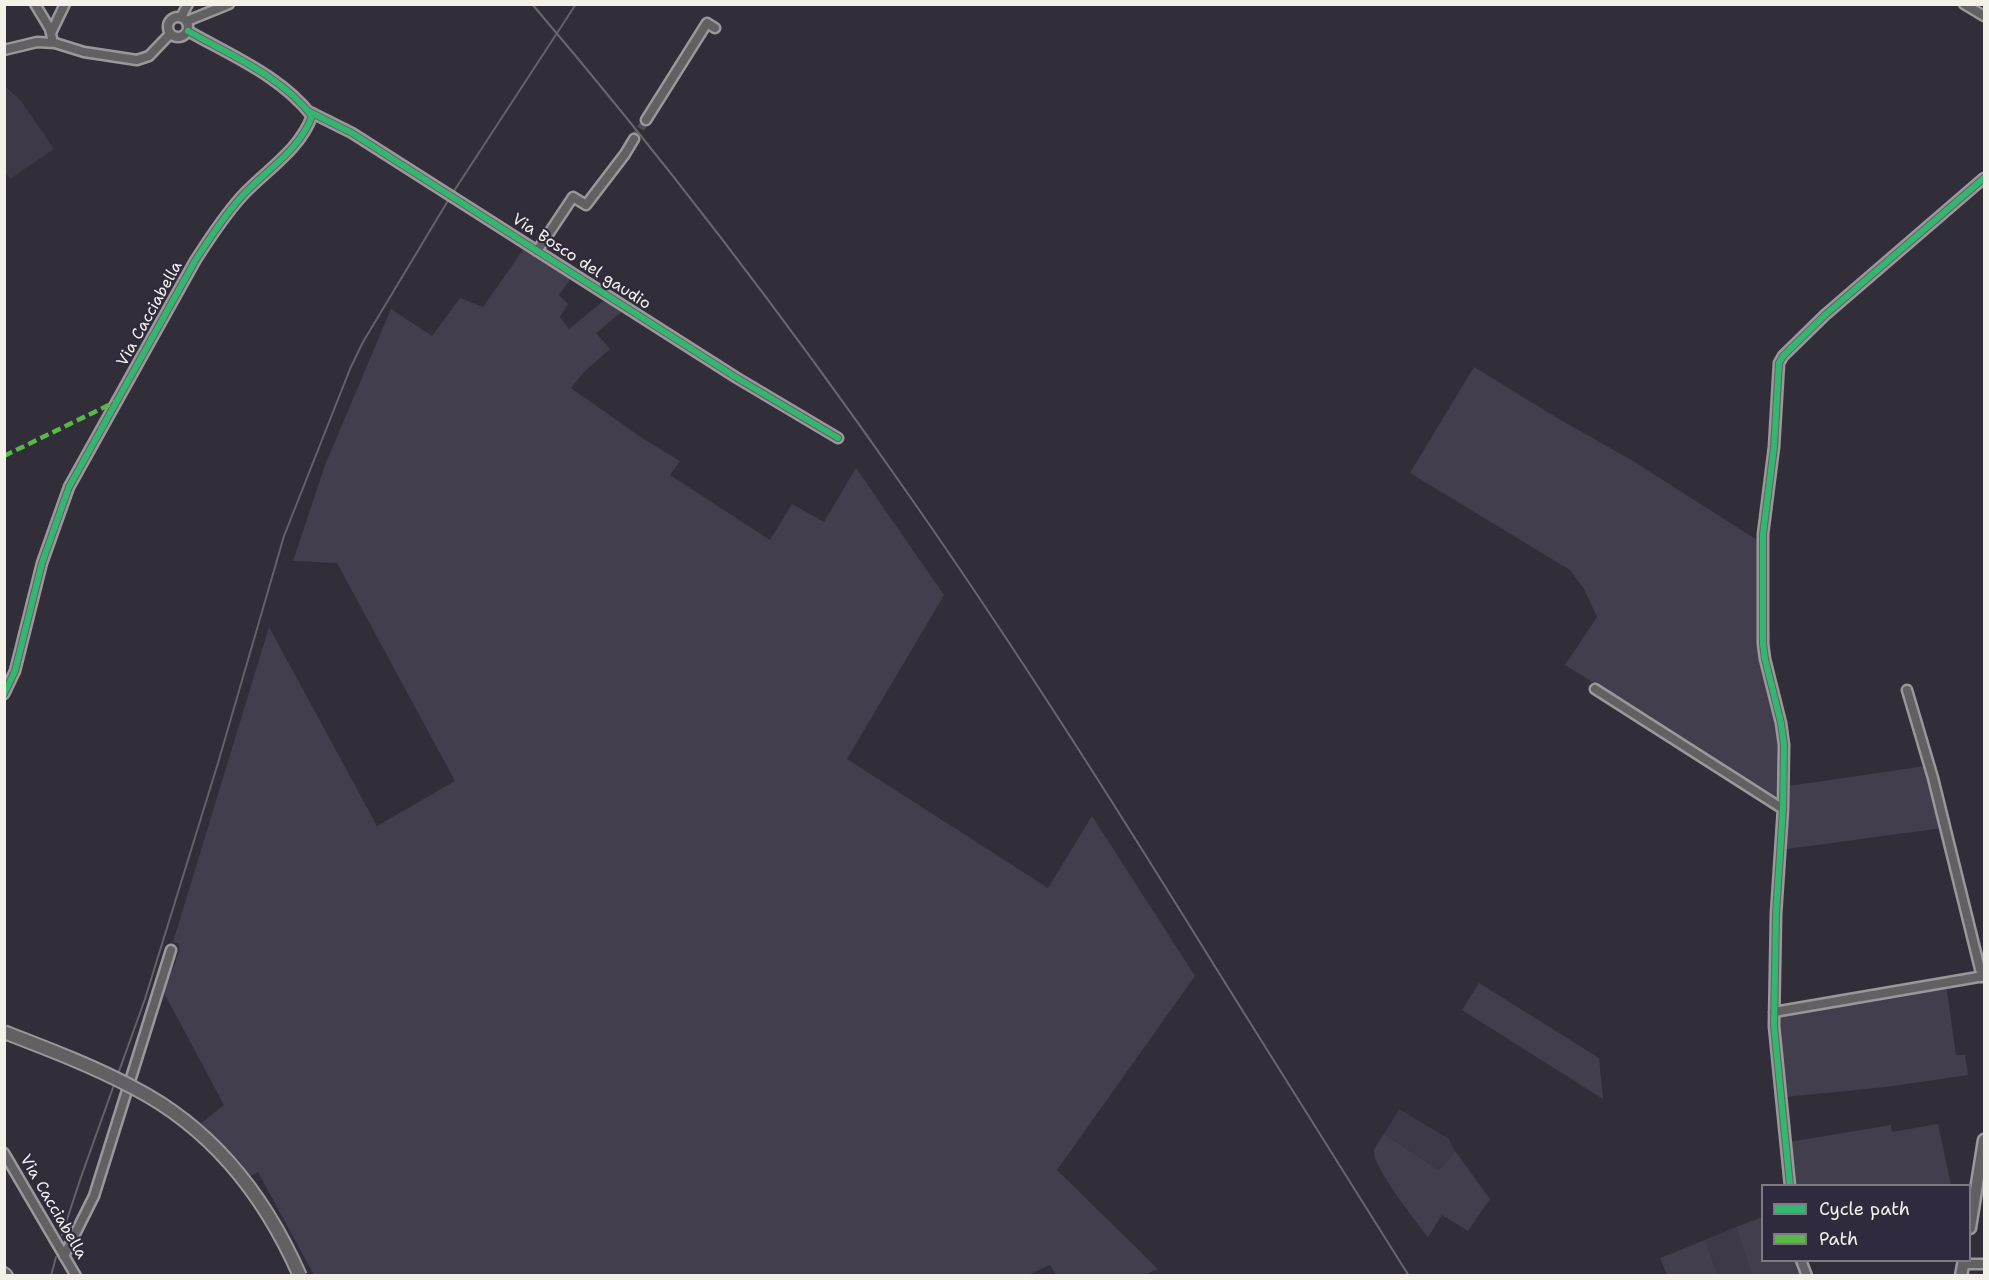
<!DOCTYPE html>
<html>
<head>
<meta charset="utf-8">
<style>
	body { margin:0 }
	#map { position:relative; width:1989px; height:1280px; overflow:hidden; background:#312e39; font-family:"Shantell Sans",sans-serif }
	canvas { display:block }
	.frame { position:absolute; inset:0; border:6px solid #f4f1e8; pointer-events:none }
	.legend { position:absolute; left:1761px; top:1184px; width:210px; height:78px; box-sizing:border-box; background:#2f2a3d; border:2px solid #7e7a81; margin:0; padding:8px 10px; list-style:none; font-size:18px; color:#f4f1e8 }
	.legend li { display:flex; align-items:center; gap:12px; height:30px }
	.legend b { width:30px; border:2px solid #7e7a81 }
</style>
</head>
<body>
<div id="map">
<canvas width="1989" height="1280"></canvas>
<div class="frame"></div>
<ul class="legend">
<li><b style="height:8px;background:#33b770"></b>Cycle path</li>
<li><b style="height:8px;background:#58b947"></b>Path</li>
</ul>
</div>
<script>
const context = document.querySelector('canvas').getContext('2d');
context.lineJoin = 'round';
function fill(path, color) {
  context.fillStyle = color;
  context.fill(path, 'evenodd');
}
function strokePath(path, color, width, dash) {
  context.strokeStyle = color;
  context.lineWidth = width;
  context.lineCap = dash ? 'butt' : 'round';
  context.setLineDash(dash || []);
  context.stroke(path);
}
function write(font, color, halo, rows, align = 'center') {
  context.font = font + ' "Shantell Sans",sans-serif';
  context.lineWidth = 4.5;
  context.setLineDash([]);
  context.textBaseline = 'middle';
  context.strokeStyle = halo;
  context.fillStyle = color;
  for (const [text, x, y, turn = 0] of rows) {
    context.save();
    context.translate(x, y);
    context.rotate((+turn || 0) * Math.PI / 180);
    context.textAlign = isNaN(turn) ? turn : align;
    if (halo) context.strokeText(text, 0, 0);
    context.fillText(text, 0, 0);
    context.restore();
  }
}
const built = new Path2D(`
	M 5,86 L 21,101 L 54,149 L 10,179 L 5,172 Z
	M 1399,1109 L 1449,1139 L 1455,1151 L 1439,1170 L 1384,1134 Z
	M 1736,1227 L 1752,1275 L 1718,1275 L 1705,1240 Z`);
const green = new Path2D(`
	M 525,247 L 572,277 L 559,295 L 568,304 L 560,317 L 569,329 L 607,298 L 625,309 L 596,333 L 610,349 L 584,372 L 571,388 L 642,438 L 680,461 L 670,475 L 770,540 L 792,504 L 824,522 L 856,468 L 944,595 L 847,759 L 1048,888 L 1092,816 L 1195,976 L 1057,1170 L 1158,1269 L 1142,1276 L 1056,1275 L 1050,1265 L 1026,1276 L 314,1275 L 258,1172 L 251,1176 L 239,1161 L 201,1123 L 224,1105 L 163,991 L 167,973 L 173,969 C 175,963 181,950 179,944 L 173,942 L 269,627 L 377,826 L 455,781 L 337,563 L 293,561 L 325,465 L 391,309 L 432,336 L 460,298 L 483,307 Z
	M 1474,367 L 1559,419 L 1633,461 L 1757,540 L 1759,629 L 1770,631 L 1771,664 L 1785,724 L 1789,786 L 1925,766 L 1942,828 L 1780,850 L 1785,797 L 1775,796 L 1565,665 L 1597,617 L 1584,589 L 1570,570 L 1410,473 Z
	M 1479,983 L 1599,1058 L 1603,1099 L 1462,1010 Z
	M 1946,985 L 1956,1055 L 1965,1055 L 1968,1075 L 1886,1087 L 1785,1097 L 1776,1013 Z
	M 1938,1124 L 1951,1185 L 1793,1185 L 1789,1142 L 1891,1125 L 1892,1132 Z
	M 1384,1134 L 1439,1170 L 1455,1151 L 1490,1199 L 1468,1231 L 1442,1215 L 1428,1237 C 1417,1223 1371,1165 1374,1150 C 1376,1145 1381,1138 1384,1134 Z
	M 1762,1217 L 1762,1260 L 1796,1261 L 1801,1275 L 1752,1275 L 1736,1227 Z
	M 1705,1240 L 1718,1275 L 1667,1275 L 1660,1258 Z`);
const stream = new Path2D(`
	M 452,194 L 576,4
	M 118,1074 L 145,999 L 218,763 L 284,536 L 350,369 L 363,342 L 449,199
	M 62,1235 L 80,1180 L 115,1082
	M 51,1276 L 56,1257`);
const minorTunnel = new Path2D(`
	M 634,139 L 646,120`);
const minor = new Path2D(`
	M 35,4 L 50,29 L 53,43
	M 1964,4 L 1984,16
	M168 27a10 10 0 1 1 20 0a10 10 0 1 1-20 0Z
	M 181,17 L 188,4
	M 187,21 L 229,4
	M 51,33 L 65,4
	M 4,50 L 37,42 L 55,43 L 84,52 L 137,60 L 149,56 L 170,34
	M 310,112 L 352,133 L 737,378 L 838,438
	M 646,120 L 707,23 L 715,28
	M 537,251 L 573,197 L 586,205 L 625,154 L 634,139
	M 1595,689 L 1783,809
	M 1907,690 L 1933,778 L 1982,977
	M 4,694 L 15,671 L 42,563 L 69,487 L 195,261 C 209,239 224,216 242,196 C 265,171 300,150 312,116 C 281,76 232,56 188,31
	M 1774,1012 L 1984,976
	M 4,1153 L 76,1276
	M 1790,1186 L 1774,1026 L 1776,914 L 1783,809 L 1784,745 L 1781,723 L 1765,659 L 1763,644 L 1763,534 L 1774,447 L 1779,363 L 1783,356 L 1825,315 L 1984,178
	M 64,1256 L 94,1196 L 171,950
	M 1801,1260 L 1807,1276
	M 1963,1264 L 1984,1264`);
const major = new Path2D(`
	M 1970,1228 L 1984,1140
	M 1961,1276 L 1964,1260`);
const highway = new Path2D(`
	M 4,1274 L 6,1276`);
const rail = new Path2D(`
	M 532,4 C 665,160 789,323 906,491 C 1016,648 1118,810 1219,973 C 1282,1074 1346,1174 1409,1276`);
const highwayBridge = new Path2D(`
	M 4,1032 C 48,1049 93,1066 134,1088 C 213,1129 265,1196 300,1276`);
const quiet = new Path2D(`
	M 4,456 L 115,402`);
const cycleway = new Path2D(`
	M 308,111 L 352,133 L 737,378 L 838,438
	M 4,694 L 15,671 L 42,563 L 69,487 L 195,261 C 209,239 224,216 242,196 C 265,171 300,150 312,116 C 281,76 232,56 188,31
	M 1790,1186 L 1774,1026 L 1776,914 L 1783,809 L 1784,745 L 1781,723 L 1765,659 L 1763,644 L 1763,534 L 1774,447 L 1779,363 L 1783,356 L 1825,315 L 1984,178`);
const streetNames = [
	["Via Bosco del gaudio",581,262,33],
	["Via Cacciabella",150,314,-61],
	["Via Cacciabella",53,1207,60]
];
fill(built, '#3e3948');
fill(green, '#423e4d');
strokePath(stream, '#65616b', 2);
strokePath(minorTunnel, '#4e4b53', 8, [8, 4]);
strokePath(minor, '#9a989b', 13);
strokePath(major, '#9a989b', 15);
strokePath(highway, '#9a989b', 16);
strokePath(minor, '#626063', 8);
strokePath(major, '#626063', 10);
strokePath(highway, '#626063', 12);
strokePath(rail, '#68666b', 2);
strokePath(highwayBridge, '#9a989b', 16, []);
strokePath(highwayBridge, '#626063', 12);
strokePath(quiet, '#58b947', 4.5, [9, 4.5]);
strokePath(cycleway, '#33b770', 6);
write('16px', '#f4f1e8', '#2f2a3d', streetNames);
</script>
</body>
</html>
